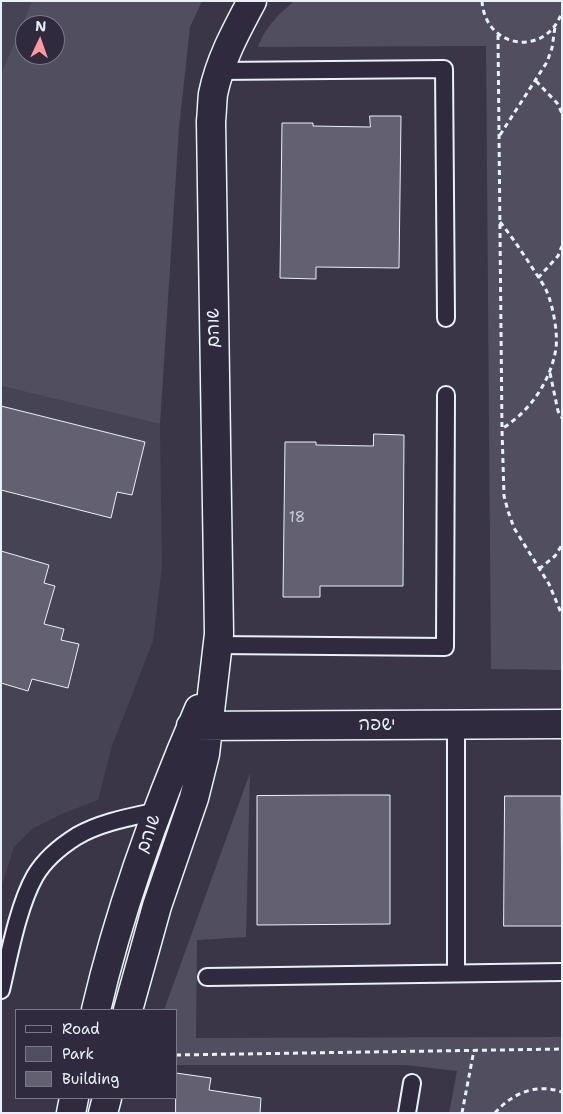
<!DOCTYPE html>
<html>
<head>
<meta charset="utf-8">
<style>
	body { margin:0 }
	#map { position:relative; width:563px; height:1114px; overflow:hidden; background:#3a3648; font-family:"Shantell Sans",sans-serif }
	canvas { display:block }
	.frame { position:absolute; inset:0; border:2px solid #e8f1f8; pointer-events:none }
	.legend { position:absolute; left:15px; top:1009px; width:162px; height:90px; box-sizing:border-box; background:#2f2a3d; border:1px solid #797a88; margin:0; padding:6px 9px; list-style:none; font-size:15px; color:#e8f1f8 }
	.legend li { display:flex; align-items:center; gap:10px; height:25px }
	.legend b { width:25px; border:1px solid #797a88 }
	.north { position:absolute; left:15px; top:15px; width:50px; height:50px; box-sizing:border-box; background:#2f2a3d; border:1px solid #797a88; border-radius:50%; rotate:3deg; font-size:14px; font-weight:700; line-height:20px; text-align:center; color:#e8f1f8 }
	.north::after { content:''; display:block; margin:auto; width:18px; height:22px; background:#ff9aa2; clip-path:polygon(50% 0,100% 100%,50% 72%,0 100%) }
</style>
</head>
<body>
<div id="map">
<canvas width="563" height="1114"></canvas>
<div class="frame"></div>
<ul class="legend">
<li><b style="height:6px;background:#2f2a3d"></b>Road</li>
<li><b style="height:14px;background:#504e5f"></b>Park</li>
<li><b style="height:14px;background:#636171"></b>Building</li>
</ul>
<div class="north">N</div>
</div>
<script>
const context = document.querySelector('canvas').getContext('2d');
context.lineJoin = 'round';
function fill(path, color) {
  context.fillStyle = color;
  context.fill(path, 'evenodd');
}
function strokePath(path, color, width, dash) {
  context.strokeStyle = color;
  context.lineWidth = width;
  context.lineCap = dash ? 'butt' : 'round';
  context.setLineDash(dash || []);
  context.stroke(path);
}
function write(font, color, halo, rows, align = 'center') {
  context.font = font + ' "Shantell Sans","Playpen Sans Hebrew",sans-serif';
  context.lineWidth = 5;
  context.setLineDash([]);
  context.textBaseline = 'middle';
  context.strokeStyle = halo;
  context.fillStyle = color;
  for (const [text, x, y, turn = 0] of rows) {
    context.save();
    context.translate(x, y);
    context.rotate((+turn || 0) * Math.PI / 180);
    context.textAlign = isNaN(turn) ? turn : align;
    if (halo) context.strokeText(text, 0, 0);
    context.fillText(text, 0, 0);
    context.restore();
  }
}
const built = new Path2D(`
	M 1,1 L 32,1 L 1,74 Z
	M 1,386 L 160,424 L 162,567 L 153,641 L 112,746 L 98,800 L 64,813 L 32,829 L 14,847 L 1,888 Z`);
const green = new Path2D(`
	M 32,1 L 202,1 L 190,27 L 179,128 L 160,424 L 1,386 L 1,74 ZM 25,25 L 55,25 L 55,55 L 25,55 Z
	M 294,1 L 562,1 L 562,670 L 491,669 L 486,46 L 258,47 C 266,26 277,16 294,1 Z
	M 250,773 L 246,937 L 197,940 L 196,1038 L 562,1037 L 562,1113 L 449,1113 L 457,1071 L 405,1065 L 176,1065 L 176,1010 L 164,1010 Z`);
const building = new Path2D(`
	M 370,116 L 401,116 L 399,268 L 316,267 L 316,279 L 280,278 L 282,123 L 313,123 L 313,126 L 370,127 Z
	M 1,406 L 145,442 L 132,495 L 117,492 L 111,518 L 1,490 Z
	M 374,434 L 404,435 L 403,586 L 320,586 L 320,597 L 283,597 L 285,442 L 316,442 L 316,445 L 373,446 Z
	M 1,551 L 49,565 L 44,583 L 55,586 L 44,624 L 64,629 L 61,640 L 79,644 L 68,688 L 32,679 L 28,691 L 1,683 Z
	M 338,795 L 390,795 L 390,924 L 257,925 L 257,796 Z
	M 505,796 L 561,796 L 562,926 L 504,926 Z
	M 176,1073 L 211,1078 L 209,1090 L 261,1098 L 260,1113 L 176,1113 Z`);
const path = new Path2D(`
	M 482,1 C 485,49 546,58 562,12
	M 498,35 L 502,429 L 504,496 L 508,511 L 514,528 L 549,584 L 562,615
	M 536,81 L 557,103 L 562,113
	M 500,135 L 547,62 L 552,48 L 555,27
	M 500,222 C 513,238 524,255 535,272 C 539,278 544,285 547,292 C 553,306 558,333 556,348 C 551,381 530,411 503,428
	M 538,278 L 558,256 L 562,246
	M 550,373 L 558,411 L 562,418
	M 539,569 L 555,556 L 562,545
	M 176,1055 L 562,1049
	M 462,1113 L 474,1050
	M 495,1113 C 512,1093 537,1083 562,1092`);
const service = new Path2D(`
	M 219,71 L 444,69 L 446,318
	M 217,645 L 445,647 L 446,395
	M 456,725 L 456,973
	M 207,977 L 562,972
	M 1,990 C 9,956 18,906 35,876 C 45,859 61,846 77,836 C 101,822 131,817 158,811
	M 407,1113 L 412,1083`);
const minor = new Path2D(`
	M 191,726 L 562,724
	M 96,1010 C 120,907 157,806 199,709
	M 128,1010 L 157,906 L 194,798 L 205,754 L 219,634 L 211,121 C 212,112 212,103 213,94 C 220,60 236,31 252,1
	M 71,1113 L 74,1098
	M 103,1113 L 107,1098`);
const numberNames = [
	["18",297,518]
];
const streetNames = [
	["שוהם",214,328,-91],
	["ישפה",377,725],
	["שוהם",149,834,-71]
];
fill(built, '#464354');
fill(green, '#504e5f');
fill(building, '#636171');
strokePath(building, '#e8f1f8', 1);
strokePath(service, '#e8f1f8', 20);
strokePath(minor, '#e8f1f8', 31);
strokePath(path, '#e8f1f8', 3, [5, 4]);
strokePath(service, '#2f2a3d', 16);
strokePath(minor, '#2f2a3d', 28);
write('15px', '#c7cdd6', null, numberNames);
write('18px', '#e8f1f8', '#2f2a3d', streetNames);
</script>
</body>
</html>
